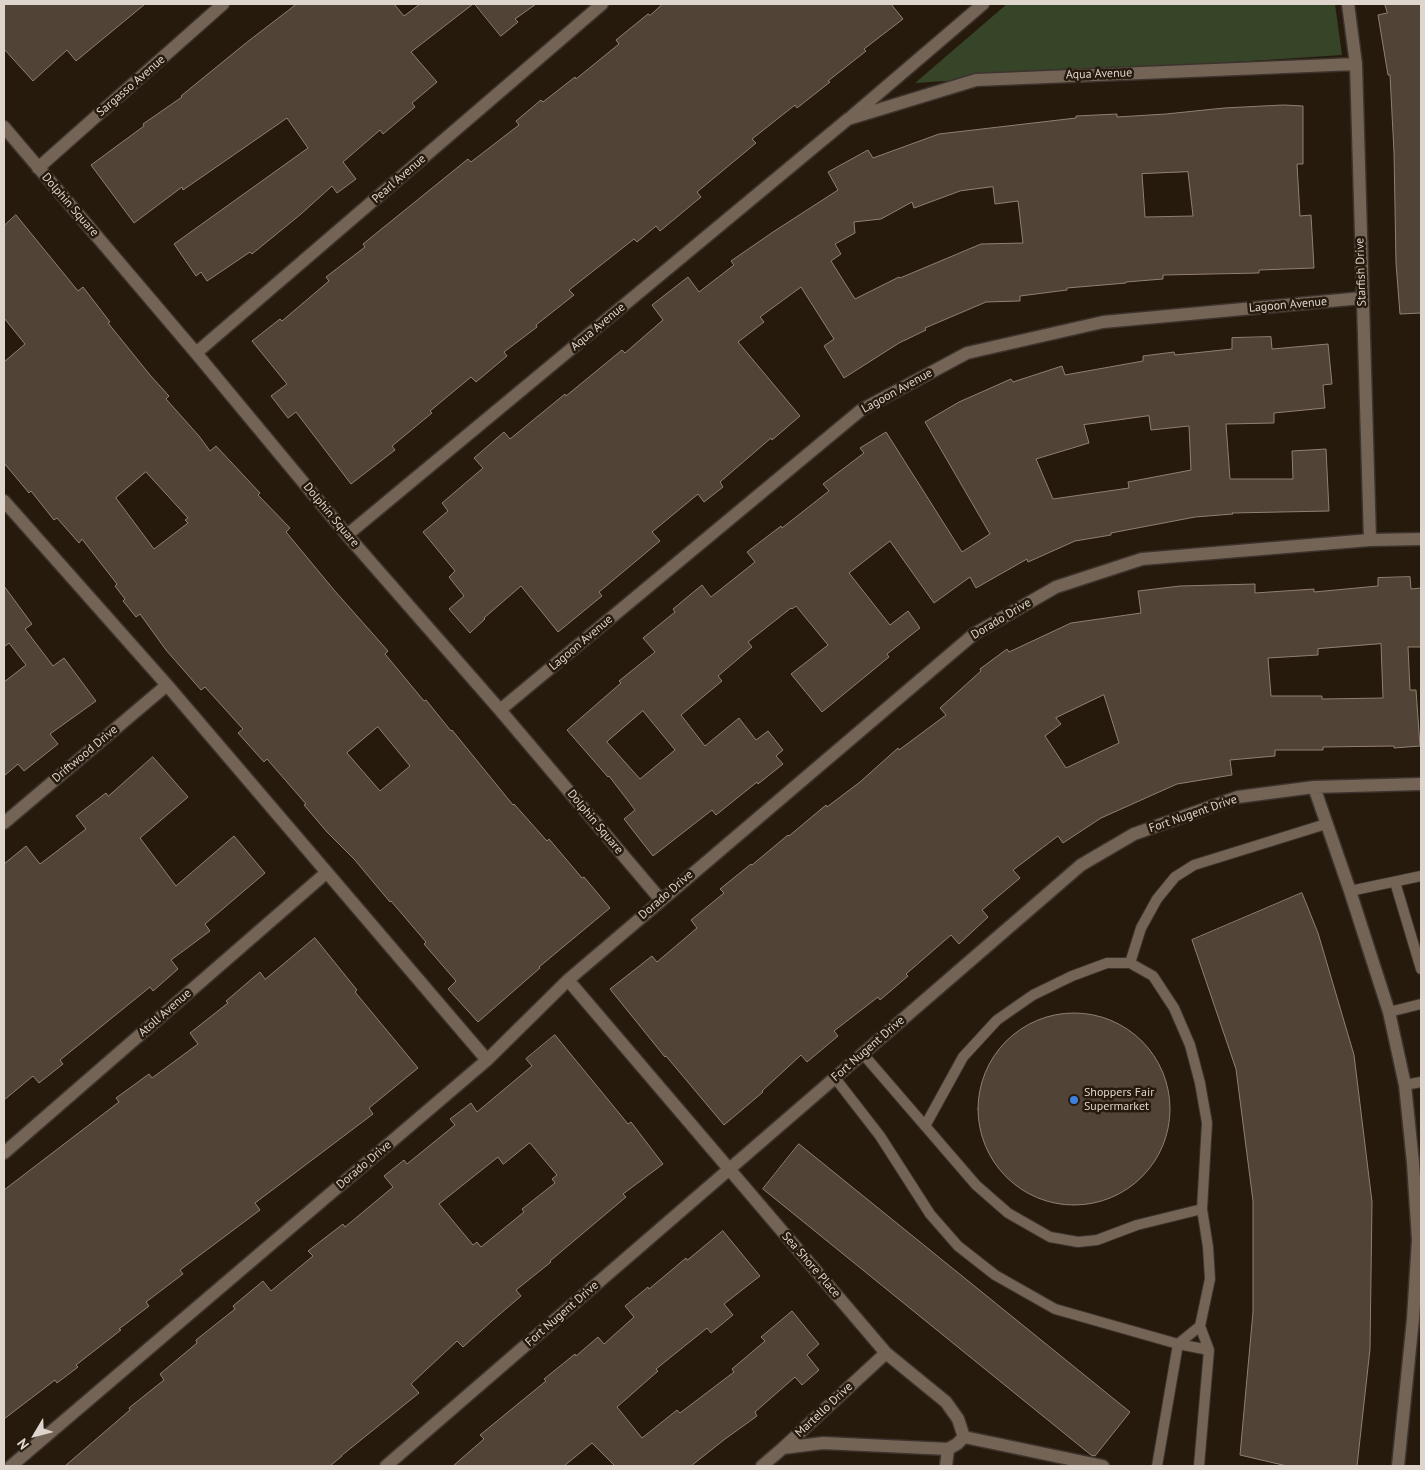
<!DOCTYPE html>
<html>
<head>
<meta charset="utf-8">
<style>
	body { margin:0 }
	#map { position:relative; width:1425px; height:1470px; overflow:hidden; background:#261a0d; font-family:"PT Sans",sans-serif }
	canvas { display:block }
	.frame { position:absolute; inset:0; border:5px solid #ded5cd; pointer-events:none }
	.north { position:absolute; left:10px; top:1410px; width:50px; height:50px; -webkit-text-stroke:4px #261a0d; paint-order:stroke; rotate:233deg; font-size:14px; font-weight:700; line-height:20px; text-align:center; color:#ded5cd }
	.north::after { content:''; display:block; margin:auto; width:18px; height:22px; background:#ded5cd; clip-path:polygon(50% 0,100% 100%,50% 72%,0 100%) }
</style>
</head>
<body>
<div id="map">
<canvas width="1425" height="1470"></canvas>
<div class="frame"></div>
<div class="north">N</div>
</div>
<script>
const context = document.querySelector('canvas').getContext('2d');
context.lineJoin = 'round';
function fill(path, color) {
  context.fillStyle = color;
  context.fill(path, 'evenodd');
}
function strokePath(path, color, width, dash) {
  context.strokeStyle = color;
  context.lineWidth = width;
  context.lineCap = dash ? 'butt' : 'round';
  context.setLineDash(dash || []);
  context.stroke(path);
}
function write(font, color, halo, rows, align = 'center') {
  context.font = font + ' "PT Sans",sans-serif';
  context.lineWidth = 5;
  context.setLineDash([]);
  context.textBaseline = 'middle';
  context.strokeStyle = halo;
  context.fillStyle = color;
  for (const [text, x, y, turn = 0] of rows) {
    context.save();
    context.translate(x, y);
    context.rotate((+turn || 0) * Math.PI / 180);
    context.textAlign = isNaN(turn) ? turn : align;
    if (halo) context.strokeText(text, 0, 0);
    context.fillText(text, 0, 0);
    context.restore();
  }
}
const green = new Path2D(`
	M 1007,4 L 1335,4 L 1342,55 L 915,83 Z`);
const building = new Path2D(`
	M 4,4 L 145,4 L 76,61 L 67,50 L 33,81 L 4,49 Z
	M 297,4 L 394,4 L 404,16 L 420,4 L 473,4 L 411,52 L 437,82 L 412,103 L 415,107 L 383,134 L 380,130 L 343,162 L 356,179 L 337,193 L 332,186 L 301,214 L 252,254 L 250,252 L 207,281 L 201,272 L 196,276 L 174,244 L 308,148 L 287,118 L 183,190 L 182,187 L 134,223 L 91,165 L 144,126 L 143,124 L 182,97 L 181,96 L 246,43 Z
	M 475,4 L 536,4 L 515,19 L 518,22 L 501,36 Z
	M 663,4 L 891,4 L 903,19 L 864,49 L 866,51 L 828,81 L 830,82 L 797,108 L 795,105 L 752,139 L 756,143 L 697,192 L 701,197 L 660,231 L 656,226 L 637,242 L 634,239 L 569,290 L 574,295 L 536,325 L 537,327 L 504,352 L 507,356 L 476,382 L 471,377 L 430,411 L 432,413 L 392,446 L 395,450 L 351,484 L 296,412 L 288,418 L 271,396 L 287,384 L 252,341 L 280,319 L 282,321 L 329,281 L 326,277 L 365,247 L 363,244 L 468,159 L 471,162 L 519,125 L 516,121 L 541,100 L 543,102 L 575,77 L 576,79 L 619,44 L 616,40 L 648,14 L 650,15 Z
	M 1385,4 L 1421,4 L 1421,313 L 1400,314 L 1396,263 L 1394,152 L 1390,75 L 1388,75 L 1378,15 L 1387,13 Z
	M 1284,105 L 1303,106 L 1303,164 L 1297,164 L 1300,216 L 1311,215 L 1314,268 L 1259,270 L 1259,273 L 1163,275 L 1163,279 L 1126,282 L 1126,283 L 1067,288 L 1067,290 L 1020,296 L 1020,301 L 986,302 L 925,328 L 926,330 L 899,343 L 844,378 L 824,346 L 834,339 L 801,287 L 760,317 L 764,322 L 738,342 L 800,416 L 772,440 L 771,438 L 720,482 L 723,487 L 704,502 L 698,494 L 652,532 L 660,541 L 599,592 L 602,596 L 558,632 L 521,586 L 484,618 L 485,619 L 470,633 L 449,609 L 464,596 L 449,577 L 455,571 L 423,532 L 448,511 L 442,503 L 483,468 L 474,458 L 504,432 L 510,439 L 565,394 L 566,396 L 622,350 L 625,353 L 663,320 L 652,305 L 688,277 L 699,292 L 734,265 L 731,261 L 773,232 L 838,190 L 828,172 L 868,150 L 873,158 L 939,134 L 1076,118 L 1076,116 L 1117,114 L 1117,117 L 1166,114 L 1224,108 ZM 1188,172 L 1193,216 L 1145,217 L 1142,174 ZM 993,187 L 995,204 L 1018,201 L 1023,243 L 981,244 L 900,278 L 899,277 L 855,299 L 831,261 L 841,254 L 835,244 L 855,233 L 854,222 L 881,219 L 912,202 L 914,208 L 960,191 Z
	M 16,215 L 78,291 L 83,287 L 110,322 L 108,323 L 150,375 L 169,396 L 166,399 L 199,436 L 210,451 L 216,446 L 260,493 L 258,495 L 290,528 L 286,532 L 334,590 L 388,651 L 385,654 L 424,701 L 426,700 L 451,731 L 452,730 L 513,805 L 514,804 L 547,841 L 549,839 L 582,878 L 584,877 L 610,908 L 539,967 L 540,968 L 478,1022 L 448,989 L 456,981 L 424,944 L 426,942 L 391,901 L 390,902 L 354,859 L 327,832 L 304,805 L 306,804 L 267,759 L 264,762 L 238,733 L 243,729 L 205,687 L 201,690 L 166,650 L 140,614 L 136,617 L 123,601 L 125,599 L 115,586 L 117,584 L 82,539 L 79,543 L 57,518 L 54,520 L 31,491 L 29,493 L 4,463 L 4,362 L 25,344 L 4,318 L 4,226 ZM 146,472 L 188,518 L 185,520 L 188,523 L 154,549 L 116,498 ZM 378,727 L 410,766 L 380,791 L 347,753 Z
	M 1271,337 L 1272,349 L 1328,344 L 1332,384 L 1323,385 L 1325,408 L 1274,413 L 1274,423 L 1226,424 L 1230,479 L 1293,479 L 1292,451 L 1326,449 L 1329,511 L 1232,513 L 1233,514 L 1195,517 L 1111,533 L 1111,535 L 1075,541 L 1028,562 L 1027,559 L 976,588 L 970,577 L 934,603 L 890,541 L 849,573 L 890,625 L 908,611 L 920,628 L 887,654 L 889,657 L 822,712 L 791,674 L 828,645 L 796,606 L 792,609 L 791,608 L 748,642 L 752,647 L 718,676 L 722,681 L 681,715 L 705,746 L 739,718 L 756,740 L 768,731 L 783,750 L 776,756 L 783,764 L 758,784 L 757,782 L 716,815 L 712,810 L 653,856 L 624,819 L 635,810 L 609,776 L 608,777 L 567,730 L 621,683 L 619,681 L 655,652 L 643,638 L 675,612 L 673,609 L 702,585 L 711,597 L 755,562 L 747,552 L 781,526 L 782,528 L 829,491 L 823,484 L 864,453 L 860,448 L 886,432 L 962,552 L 990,534 L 925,422 L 959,402 L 1011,379 L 1013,382 L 1062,366 L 1065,375 L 1143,361 L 1143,356 L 1174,352 L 1175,355 L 1232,349 L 1232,338 ZM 1149,416 L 1151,430 L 1189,426 L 1191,470 L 1128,482 L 1129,488 L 1053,499 L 1036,459 L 1089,443 L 1084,425 ZM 643,711 L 675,750 L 640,779 L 607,742 Z
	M 1410,577 L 1411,589 L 1421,588 L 1421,647 L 1408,647 L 1410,690 L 1416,690 L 1420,746 L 1394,748 L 1394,746 L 1323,747 L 1323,750 L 1275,750 L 1275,756 L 1230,760 L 1232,775 L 1177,784 L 1101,818 L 1063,843 L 1058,836 L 1013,870 L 1020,878 L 982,910 L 988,917 L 959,944 L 951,935 L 906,974 L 908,976 L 880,1000 L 878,997 L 834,1031 L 838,1036 L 807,1062 L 801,1055 L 762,1091 L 763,1092 L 724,1125 L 666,1056 L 665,1057 L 610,989 L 652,956 L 657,962 L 697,928 L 691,920 L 724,893 L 720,889 L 751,864 L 752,865 L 788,835 L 789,836 L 826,805 L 827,807 L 860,782 L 898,748 L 899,750 L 946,715 L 940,708 L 981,671 L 980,669 L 1007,649 L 1009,652 L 1071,623 L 1141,613 L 1138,591 L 1180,586 L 1255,584 L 1255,593 L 1314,589 L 1314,592 L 1378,586 L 1378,578 ZM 1381,644 L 1383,698 L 1322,699 L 1322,696 L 1271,696 L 1268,658 L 1318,655 L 1318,649 ZM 1104,695 L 1119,743 L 1066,768 L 1045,736 L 1061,724 L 1056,718 Z
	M 4,586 L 32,624 L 25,629 L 53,666 L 64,658 L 96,701 L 50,734 L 58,744 L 24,771 L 18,764 L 4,776 L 4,682 L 26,665 L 9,643 L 4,647 Z
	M 153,757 L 188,797 L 140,838 L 176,886 L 234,836 L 265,873 L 205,924 L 210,931 L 171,960 L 178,969 L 153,991 L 150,987 L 60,1060 L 63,1064 L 39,1083 L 33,1076 L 4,1100 L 4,864 L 26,846 L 40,864 L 86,829 L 76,816 L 106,793 L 108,796 Z
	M 1302,893 L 1318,933 L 1354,1055 L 1372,1202 L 1370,1349 L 1357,1466 L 1287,1466 L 1240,1455 L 1253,1312 L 1253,1201 L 1236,1069 L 1192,940 Z
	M 315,938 L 357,990 L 355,992 L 418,1068 L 369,1108 L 373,1114 L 255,1203 L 260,1210 L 180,1270 L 183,1274 L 146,1302 L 149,1306 L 119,1329 L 121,1330 L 76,1365 L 78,1367 L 57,1383 L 55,1380 L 4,1419 L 4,1190 L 119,1102 L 116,1098 L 149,1074 L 152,1078 L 198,1044 L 190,1033 L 228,1003 L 226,1001 L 260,972 L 265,979 Z
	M978 1109a96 96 0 1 1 192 0a96 96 0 1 1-192 0Z
	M 555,1035 L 628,1124 L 631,1122 L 663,1164 L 623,1194 L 626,1197 L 550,1261 L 551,1262 L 516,1290 L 521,1296 L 493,1320 L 463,1347 L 457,1341 L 411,1384 L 419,1393 L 341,1456 L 342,1456 L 330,1466 L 65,1466 L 130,1410 L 129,1408 L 164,1380 L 160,1374 L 197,1343 L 196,1340 L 235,1309 L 233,1306 L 263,1281 L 271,1291 L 313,1256 L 308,1251 L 343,1224 L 345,1227 L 393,1187 L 384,1176 L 404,1160 L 407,1164 L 455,1125 L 450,1119 L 471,1103 L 477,1112 L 532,1066 L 526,1059 ZM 530,1143 L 557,1175 L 552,1179 L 555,1183 L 522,1209 L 524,1212 L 481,1247 L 477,1242 L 473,1245 L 439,1204 L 498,1157 L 503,1164 Z
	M 799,1144 L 1130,1412 L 1095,1456 L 1091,1455 L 763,1189 Z
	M 723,1231 L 760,1276 L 724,1304 L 733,1315 L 711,1333 L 707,1328 L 656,1369 L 658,1371 L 617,1407 L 642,1438 L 677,1410 L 680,1413 L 734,1372 L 732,1369 L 765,1341 L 761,1337 L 792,1311 L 819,1344 L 807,1355 L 819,1370 L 802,1385 L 795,1377 L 755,1412 L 757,1416 L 725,1439 L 691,1466 L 615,1466 L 592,1443 L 564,1466 L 453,1466 L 484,1439 L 480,1435 L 546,1381 L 544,1379 L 575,1354 L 576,1356 L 598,1337 L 604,1344 L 634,1317 L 625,1306 L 648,1287 L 649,1289 L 686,1258 L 687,1260 Z`);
const service = new Path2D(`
	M 1395,882 L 1421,969
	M 1350,891 L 1421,876
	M 1130,963 L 1141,928 L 1157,899 L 1175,877 L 1194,865 L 1326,824
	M 1389,1012 L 1421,1004
	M 863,1054 L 976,1185 L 1008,1213 L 1050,1237 L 1078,1242 L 1097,1240 L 1137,1225 L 1202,1209
	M 835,1078 L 880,1136 L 930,1214 L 958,1246 L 995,1275 L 1055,1309 L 1178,1344 L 1209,1350
	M 1405,1085 L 1421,1082
	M 925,1126 L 963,1057 L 997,1020 L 1033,995 L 1072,976 L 1107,963 L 1130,963 L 1153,976 L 1174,1008 L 1190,1045 L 1200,1083 L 1207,1123 L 1202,1209 L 1208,1247 L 1210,1279 L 1200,1326 L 1209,1350 L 1199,1466
	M 1157,1466 L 1178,1344 L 1200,1326`);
const minor = new Path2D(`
	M 1348,4 L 1356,64 L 1370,540
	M 852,116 L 983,4
	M 4,127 L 196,353 L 347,535 L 500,710 L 661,900
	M 38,168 L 223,4
	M 196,353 L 602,4
	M 4,501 L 167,685 L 487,1060
	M 347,535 L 848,119 L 976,80 L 1356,64
	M 500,710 L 861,410 L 967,353 L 1103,322 L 1362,298
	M 1314,787 L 1350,891 L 1389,1012 L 1405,1085 L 1413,1163 L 1418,1240 L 1413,1319 L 1398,1466
	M 4,823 L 167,685
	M 568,980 L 886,1353 L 946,1402 L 958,1419 L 964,1437 L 1103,1466
	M 4,1153 L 326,873
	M 783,1448 L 823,1443 L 948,1449 L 957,1444 L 964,1437
	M 11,1466 L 487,1060 L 568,980 L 974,634 L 1056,587 L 1142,559 L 1370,540 L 1421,539
	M 386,1466 L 1081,865 L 1134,834 L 1238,797 L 1314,787 L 1421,784
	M 762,1466 L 783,1448 L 886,1353
	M 946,1466 L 948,1449`);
const markers = [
	[1074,1100,5,"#3f7fe0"]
];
const streetNames = [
	["Aqua Avenue",1099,74,-2],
	["Sargasso Avenue",131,86,-41],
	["Pearl Avenue",399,179,-41],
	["Dolphin Square",70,205,49],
	["Starfish Drive",1361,272,-92],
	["Lagoon Avenue",1288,305,-5],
	["Aqua Avenue",598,327,-40],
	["Lagoon Avenue",897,391,-29],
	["Dolphin Square",331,515,50],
	["Dorado Drive",1001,619,-31],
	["Lagoon Avenue",581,643,-40],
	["Driftwood Drive",85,754,-40],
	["Fort Nugent Drive",1193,814,-19],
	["Dolphin Square",595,822,50],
	["Dorado Drive",666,895,-41],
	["Atoll Avenue",165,1013,-41],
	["Fort Nugent Drive",868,1049,-41],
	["Dorado Drive",364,1165,-40],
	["Sea Shore Place",811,1265,49],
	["Fort Nugent Drive",562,1314,-41],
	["Martello Drive",824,1410,-43]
];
const poiNames = [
	["Shoppers Fair",1084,1093],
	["Supermarket",1084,1107]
];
fill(green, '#364428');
fill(building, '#514335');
strokePath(building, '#908071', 1);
strokePath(service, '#3d332d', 12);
strokePath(minor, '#3d332d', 15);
strokePath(service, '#746456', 10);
strokePath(minor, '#746456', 12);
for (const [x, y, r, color] of markers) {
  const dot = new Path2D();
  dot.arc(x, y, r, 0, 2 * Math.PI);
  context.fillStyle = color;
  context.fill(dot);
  strokePath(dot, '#261a0d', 2);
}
write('12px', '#ded5cd', '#261a0d', streetNames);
write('12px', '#ded5cd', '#261a0d', poiNames, 'left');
</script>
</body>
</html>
